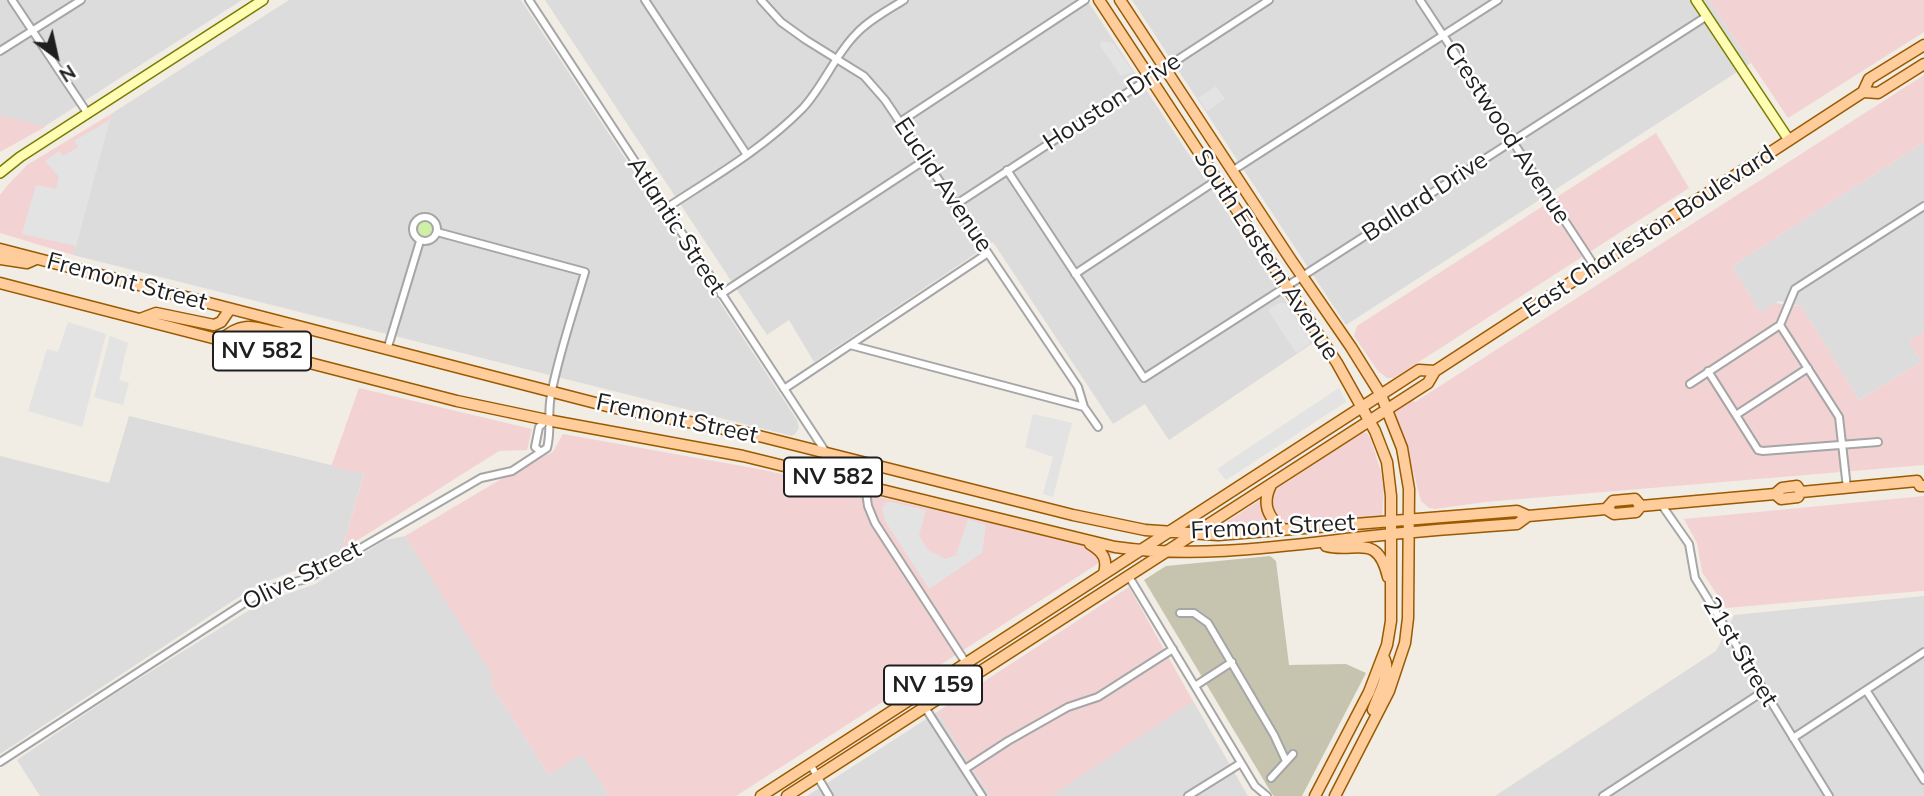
<!DOCTYPE html>
<html>
<head>
<meta charset="utf-8">
<style>
	body { margin:0 }
	#map { position:relative; width:1924px; height:796px; overflow:hidden; background:#f1ece4; font-family:Mulish,sans-serif }
	canvas { display:block }
	.north { position:absolute; left:21px; top:21px; width:70px; height:70px; -webkit-text-stroke:5px #fff; paint-order:stroke; rotate:147deg; font-size:19px; font-weight:700; line-height:28px; text-align:center; color:#1f1f1f }
	.north::after { content:''; display:block; margin:auto; width:24px; height:32px; background:#1f1f1f; clip-path:polygon(50% 0,100% 100%,50% 72%,0 100%) }
</style>
</head>
<body>
<div id="map">
<canvas width="1924" height="796"></canvas>
<div class="north">N</div>
</div>
<script>
const context = document.querySelector('canvas').getContext('2d');
context.lineJoin = 'round';
function fill(path, color) {
  context.fillStyle = color;
  context.fill(path, 'evenodd');
}
function strokePath(path, color, width, dash) {
  context.strokeStyle = color;
  context.lineWidth = width;
  context.lineCap = dash ? 'butt' : 'round';
  context.setLineDash(dash || []);
  context.stroke(path);
}
function write(font, color, halo, rows, align = 'center') {
  context.font = font + ' Mulish,sans-serif';
  context.lineWidth = 5;
  context.setLineDash([]);
  context.textBaseline = 'middle';
  context.strokeStyle = halo;
  context.fillStyle = color;
  for (const [text, x, y, turn = 0] of rows) {
    context.save();
    context.translate(x, y);
    context.rotate((+turn || 0) * Math.PI / 180);
    context.textAlign = isNaN(turn) ? turn : align;
    if (halo) context.strokeText(text, 0, 0);
    context.fillText(text, 0, 0);
    context.restore();
  }
}
const residential = new Path2D(`
	M 0,0 L 242,0 L 42,128 L 0,117 Z
	M 289,0 L 521,0 L 797,420 L 799,428 L 795,434 L 792,436 L 73,255 L 111,114 Z
	M 545,0 L 1087,0 L 1313,343 L 1169,440 L 1145,404 L 1113,424 L 993,242 L 814,362 L 789,320 L 767,335 Z
	M 1132,0 L 1709,0 L 1751,63 L 1346,325 Z
	M 1924,142 L 1924,331 L 1909,341 L 1921,362 L 1859,400 L 1801,306 L 1779,301 L 1760,313 L 1732,266 Z
	M 129,416 L 364,473 L 342,550 L 326,559 L 257,585 L 0,754 L 0,456 L 109,483 Z
	M 405,536 L 495,678 L 489,682 L 549,775 L 582,753 L 608,793 L 604,796 L 40,796 L 17,760 L 113,695 L 259,604 L 315,584 L 385,540 Z
	M 1924,596 L 1924,796 L 1495,796 L 1716,651 L 1734,615 Z
	M 1192,699 L 1248,796 L 1050,796 Z
	M 937,712 L 990,796 L 807,796 Z`);
const commercial = new Path2D(`
	M 1709,0 L 1924,0 L 1924,32 L 1788,118 Z
	M 1924,75 L 1924,142 L 1732,266 L 1760,313 L 1775,303 L 1801,306 L 1859,400 L 1921,362 L 1909,341 L 1924,331 L 1924,465 L 1485,502 L 1435,509 L 1429,508 L 1421,501 L 1410,460 L 1392,414 L 1412,399 L 1415,402 Z
	M 111,114 L 73,255 L 0,233 L 0,195 L 6,187 L 27,165 Z
	M 0,115 L 45,127 L 0,152 Z
	M 1656,133 L 1689,188 L 1394,378 L 1387,378 L 1378,371 L 1354,336 L 1357,326 Z
	M 359,388 L 532,429 L 527,450 L 499,451 L 342,550 L 364,474 L 331,467 Z
	M 1363,432 L 1367,433 L 1371,440 L 1380,469 L 1384,488 L 1382,516 L 1219,527 Z
	M 563,434 L 764,470 L 1116,552 L 736,796 L 604,796 L 608,793 L 582,754 L 549,775 L 489,682 L 494,678 L 405,536 L 525,465 L 553,452 Z
	M 1924,496 L 1924,591 L 1921,591 L 1726,608 L 1702,572 L 1697,543 L 1684,519 Z
	M 1129,587 L 1193,701 L 1051,796 L 990,796 L 937,712 Z`);
const construction = new Path2D(`
	M 1270,556 L 1276,561 L 1289,665 L 1346,664 L 1366,673 L 1302,796 L 1274,796 L 1272,794 L 1144,580 L 1166,566 Z`);
const grass = new Path2D(`
	M413 225a11 11 0 1 1 22 0a11 11 0 1 1-22 0Z`);
const parking = new Path2D(`
	M 1101,41 L 1113,43 L 1133,72 L 1121,76 L 1100,46 Z
	M 1216,86 L 1225,99 L 1207,111 L 1198,98 Z
	M 110,120 L 76,246 L 22,234 L 36,185 L 56,189 L 59,177 L 45,161 L 59,151 L 63,156 L 78,147 L 74,141 Z
	M 1280,303 L 1285,303 L 1311,343 L 1296,353 L 1268,310 Z
	M 68,322 L 106,334 L 82,427 L 28,411 L 47,349 L 58,352 Z
	M 110,336 L 128,343 L 119,380 L 129,383 L 123,405 L 94,397 Z
	M 1339,388 L 1346,402 L 1226,480 L 1217,469 Z
	M 1033,414 L 1072,423 L 1053,497 L 1043,494 L 1053,457 L 1025,447 Z
	M 891,502 L 926,510 L 919,536 L 928,550 L 945,559 L 956,555 L 968,519 L 986,525 L 982,553 L 929,589 L 885,521 L 882,508 L 885,503 Z`);
const street = new Path2D(`
	M 12,0 L 88,114
	M 529,0 L 825,451
	M 645,0 L 747,155
	M 761,0 L 781,22 L 806,40 L 864,76 L 885,100 L 1078,387 L 1084,407 L 1098,427
	M 1420,0 L 1595,267
	M 0,51 L 81,0
	M 900,122 L 1085,0
	M 1007,170 L 1144,378 L 1707,16
	M 1232,171 L 1498,0
	M 955,205 L 1269,0
	M 665,209 C 712,178 763,149 803,108 C 824,85 835,55 856,34 C 869,20 888,10 904,0
	M413 229a12 12 0 1 1 24 0a12 12 0 1 1-24 0Z
	M 1075,274 L 1217,180
	M 721,294 L 925,160
	M 1780,325 L 1839,417 L 1847,488
	M 850,345 L 1084,407
	M 387,350 L 420,241
	M 1708,371 L 1758,450 L 1763,451 L 1878,442
	M 1690,384 L 1780,325 L 1795,289 L 1924,206
	M 784,389 L 988,253
	M 1736,415 L 1808,368
	M 541,452 L 535,447 L 539,427 L 547,420
	M 865,485 L 868,506 L 875,523 L 966,663
	M 1661,504 L 1689,544 L 1695,578 L 1829,796
	M 1128,575 L 1255,786 L 1267,796
	M 1180,613 L 1194,613 L 1208,623 L 1274,735 L 1286,761
	M 1195,686 L 1232,662
	M 1866,690 L 1924,780
	M 917,695 L 982,796
	M 1793,738 L 1924,652
	M 0,762 L 263,591 L 309,578 L 481,478 L 512,471 L 547,448 C 552,429 547,416 551,395 C 559,353 573,313 585,272 L 437,232
	M 810,764 L 829,796
	M 965,769 L 1008,741 L 1068,707 L 1098,697 L 1173,649
	M 1271,778 L 1293,754
	M 1188,796 L 1241,763
	M 1603,796 L 1764,691`);
const secondary = new Path2D(`
	M 1696,0 L 1789,140
	M 0,173 L 20,157 L 263,0`);
const primary = new Path2D(`
	M 1099,0 L 1337,363 L 1375,431 L 1387,462 L 1391,496 L 1391,621 L 1387,645 L 1369,692 L 1315,796
	M 1120,0 L 1291,260 L 1351,347 L 1381,395 L 1402,448 L 1409,489 L 1408,618 L 1405,643 L 1389,691 L 1335,796
	M 1863,92 L 1878,93 L 1924,64
	M 0,249 L 611,407 L 751,434 L 1073,515 L 1145,530 L 1218,535 L 1517,511 L 1528,516 L 1606,509 L 1614,514 L 1636,512 L 1641,506 L 1775,494 L 1782,488 L 1797,486 L 1801,492
	M 0,259 L 27,263 L 36,259
	M 0,283 L 457,401 L 547,420 L 743,456 L 1115,547 C 1191,558 1269,548 1346,539 C 1403,532 1460,528 1517,524 L 1528,516
	M 140,319 L 156,313 L 214,325 L 221,322 L 230,309
	M 221,340 C 254,309 270,345 303,328
	M 1271,485 C 1262,503 1267,517 1283,529
	M 1775,494 L 1781,499 L 1798,497 L 1801,492 L 1917,481 L 1920,486 L 1924,486
	M 1606,509 L 1613,501 L 1635,499 L 1641,506
	M 1090,544 C 1103,552 1108,559 1104,573
	M 1326,546 C 1355,554 1377,531 1388,577
	M 1373,710 C 1378,694 1392,673 1384,658
	M 761,796 L 1419,370 L 1435,371
	M 787,796 L 1428,383 L 1435,371 L 1863,92 L 1869,79 L 1924,45`);
const shields = [
	[262,351,98],
	[833,477,98],
	[933,685,98]
];
const shieldNames = [
	["NV 582",262,351],
	["NV 582",833,477],
	["NV 159",933,685]
];
const streetNames = [
	["Houston Drive",1112,102,-33],
	["Crestwood Avenue",1507,133,57],
	["Euclid Avenue",943,185,56],
	["Ballard Drive",1425,197,-33],
	["Atlantic Street",676,226,57],
	["East Charleston Boulevard",1649,232,-33],
	["South Eastern Avenue",1266,255,57],
	["Fremont Street",127,282,15],
	["Fremont Street",677,419,12],
	["Fremont Street",1273,527,-3],
	["Olive Street",302,576,-26],
	["21st Street",1740,652,59]
];
fill(residential, '#dddcdc');
fill(commercial, '#f3d2d4');
fill(construction, '#c6c4af');
fill(grass, '#d0efa6');
fill(parking, '#e3e3e3');
strokePath(street, '#a6a6a6', 10);
strokePath(secondary, '#797c00', 12);
strokePath(primary, '#9a5a00', 13);
strokePath(street, '#fff', 6);
strokePath(secondary, '#fffcb4', 9);
strokePath(primary, '#ffcc9b', 10);
for (const [x, y, w] of shields) {
  const box = new Path2D();
  box.roundRect(x - w / 2, y - 19.5, w, 39, 5);
  context.fillStyle = '#fff';
  context.fill(box);
  strokePath(box, '#1f1f1f', 2);
}
write('bold 23px', '#1f1f1f', null, shieldNames);
write('24px', '#1f1f1f', '#fff', streetNames);
</script>
</body>
</html>
